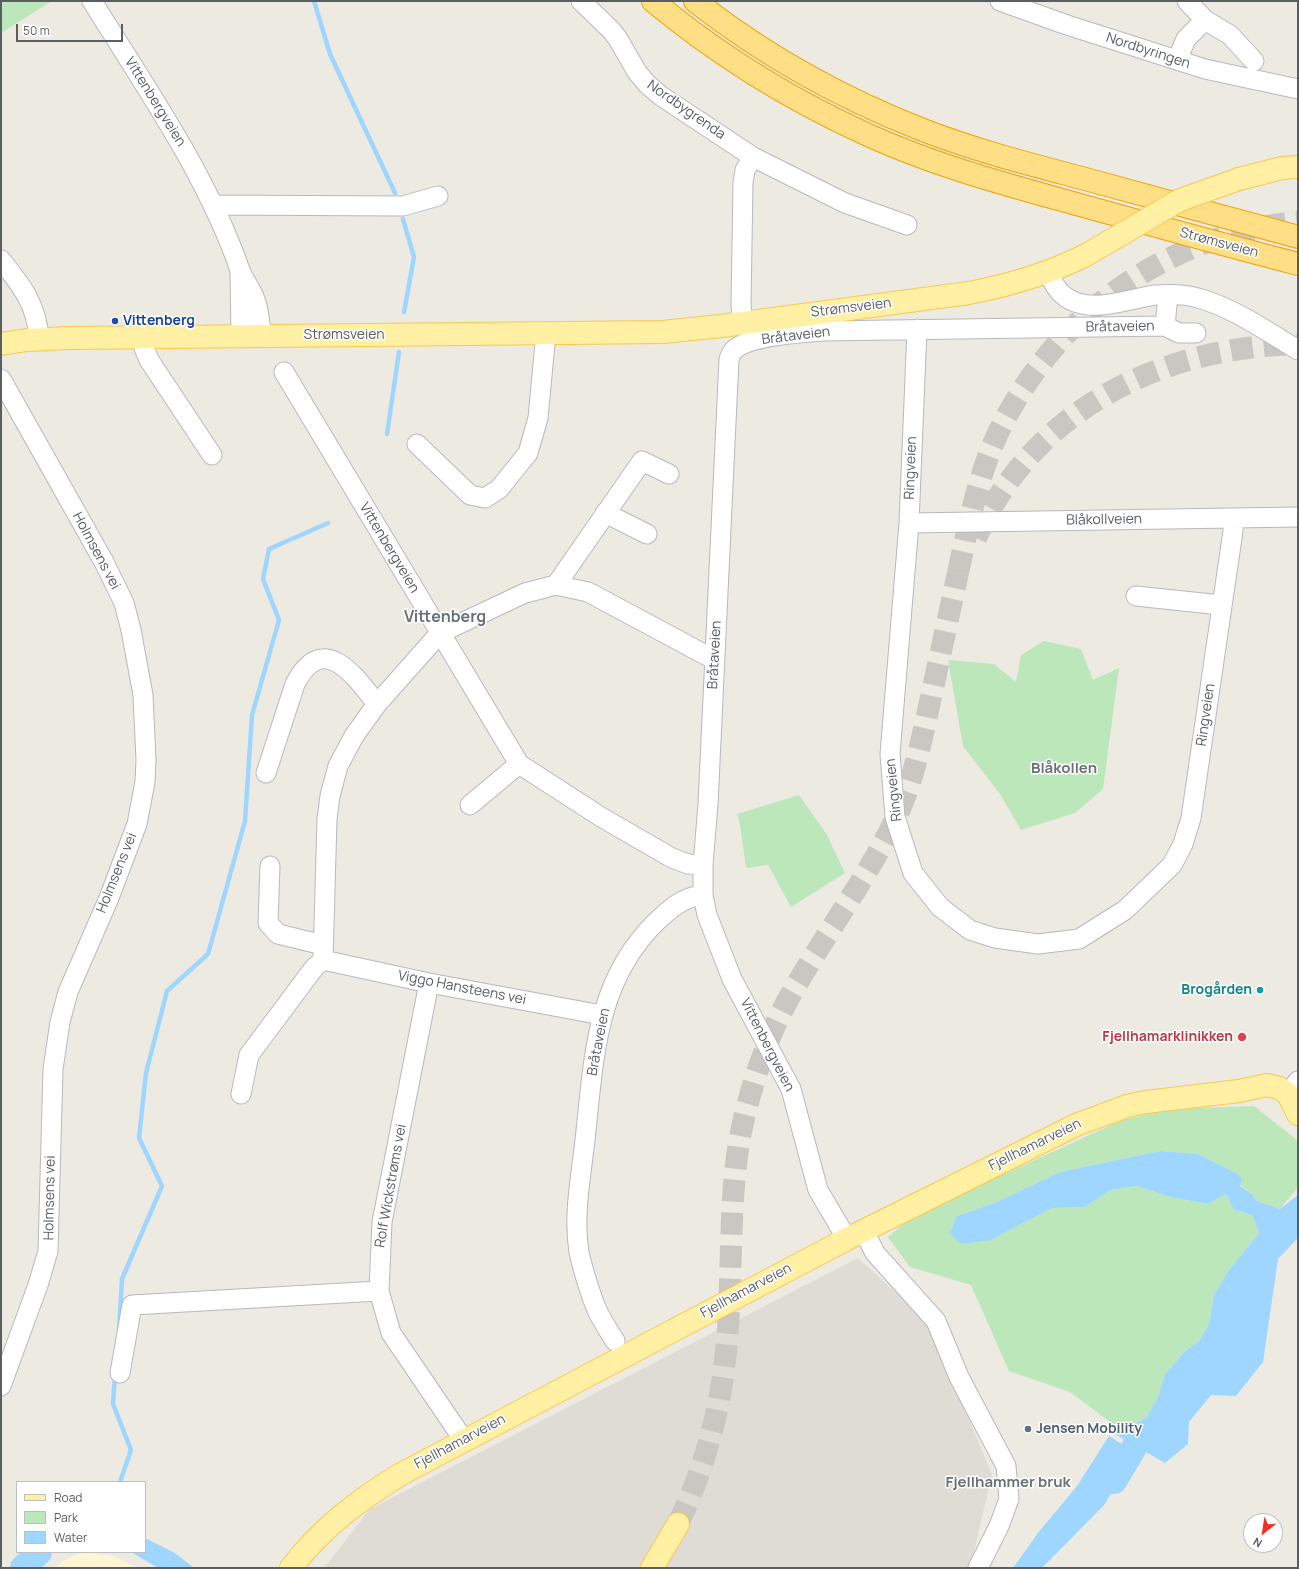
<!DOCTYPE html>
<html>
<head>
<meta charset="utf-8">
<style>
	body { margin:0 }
	#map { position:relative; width:1299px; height:1569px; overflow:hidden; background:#edeae1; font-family:Manrope,sans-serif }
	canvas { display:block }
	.frame { position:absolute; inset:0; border:2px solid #595e63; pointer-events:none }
	.legend { position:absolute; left:16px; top:1481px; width:130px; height:72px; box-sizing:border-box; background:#fff; border:1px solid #bdbfc1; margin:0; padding:5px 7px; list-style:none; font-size:12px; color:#595e63 }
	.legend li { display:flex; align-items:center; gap:8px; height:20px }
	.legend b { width:20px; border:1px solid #bdbfc1 }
	.north { position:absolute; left:1243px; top:1513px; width:40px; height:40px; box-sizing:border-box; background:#fff; border:1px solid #bdbfc1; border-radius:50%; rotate:210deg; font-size:11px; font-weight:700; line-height:16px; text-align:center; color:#595e63 }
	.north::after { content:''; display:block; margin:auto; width:14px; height:18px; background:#f23022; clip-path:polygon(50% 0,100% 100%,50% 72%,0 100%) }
	.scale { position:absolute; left:16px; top:24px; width:107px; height:18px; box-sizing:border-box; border:2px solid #595e63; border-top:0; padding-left:5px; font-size:12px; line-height:14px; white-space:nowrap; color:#595e63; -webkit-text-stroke:3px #fff; paint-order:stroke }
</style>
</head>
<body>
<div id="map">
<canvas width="1299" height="1569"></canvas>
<div class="frame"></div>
<ul class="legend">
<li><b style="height:5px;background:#fff0a4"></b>Road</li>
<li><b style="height:11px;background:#bce7bb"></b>Park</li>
<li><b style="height:11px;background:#9fd6ff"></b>Water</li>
</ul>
<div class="north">N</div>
<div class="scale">50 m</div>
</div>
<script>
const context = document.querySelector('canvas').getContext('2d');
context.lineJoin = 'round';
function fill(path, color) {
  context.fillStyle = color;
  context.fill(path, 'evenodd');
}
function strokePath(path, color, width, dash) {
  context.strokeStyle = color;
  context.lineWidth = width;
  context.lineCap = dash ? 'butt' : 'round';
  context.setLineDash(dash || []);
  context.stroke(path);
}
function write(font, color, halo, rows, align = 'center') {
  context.font = font + ' Manrope,sans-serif';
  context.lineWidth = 3;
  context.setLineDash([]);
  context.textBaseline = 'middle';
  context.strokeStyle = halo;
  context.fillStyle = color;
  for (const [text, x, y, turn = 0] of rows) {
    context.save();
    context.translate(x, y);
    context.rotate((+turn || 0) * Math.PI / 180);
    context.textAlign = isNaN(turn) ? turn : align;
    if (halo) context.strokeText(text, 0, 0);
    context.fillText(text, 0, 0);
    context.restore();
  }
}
const commercial = new Path2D(`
	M 82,1552 L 114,1556 L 137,1568 L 56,1568 L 63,1561 Z`);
const industrial = new Path2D(`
	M 858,1258 L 930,1324 L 992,1475 L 970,1568 L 324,1568 L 370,1509 Z`);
const green = new Path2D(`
	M 1,1 L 52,1 L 1,33 Z
	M 1044,641 L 1081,649 L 1093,680 L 1119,668 L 1103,789 L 1075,813 L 1021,830 L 1000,794 L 963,746 L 948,660 L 994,664 L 1016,682 L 1021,655 Z
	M 799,795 L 827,835 L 845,873 L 791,907 L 768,865 L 746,868 L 740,824 L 737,814 Z
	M 1254,1106 L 1298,1141 L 1298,1187 L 1280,1209 L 1257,1201 L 1252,1194 L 1240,1185 L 1238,1174 L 1198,1154 L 1160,1151 L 1060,1172 L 997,1202 L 957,1216 L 991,1240 L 1052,1208 L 1085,1207 L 1110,1190 L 1137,1186 L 1170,1197 L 1208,1204 L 1226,1194 L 1234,1210 L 1243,1212 L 1253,1216 L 1259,1233 L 1229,1270 L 1214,1295 L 1209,1324 L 1199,1341 L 1186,1350 L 1165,1374 L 1158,1397 L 1146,1418 L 1129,1426 L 1114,1425 L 1070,1392 L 1009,1371 L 971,1285 L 910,1267 L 888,1237 L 913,1216 L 1122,1120 L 1170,1109 Z`);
const water = new Path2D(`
	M 1160,1151 L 1198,1154 L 1238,1174 L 1242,1178 L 1240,1186 L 1252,1194 L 1257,1201 L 1280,1209 L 1298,1195 L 1298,1238 L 1278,1259 L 1263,1362 L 1236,1396 L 1211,1395 L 1189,1422 L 1188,1444 L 1165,1463 L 1108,1430 L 1114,1425 L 1129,1426 L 1146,1418 L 1158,1397 L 1165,1374 L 1186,1350 L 1199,1341 L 1209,1324 L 1214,1295 L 1229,1270 L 1259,1233 L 1253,1216 L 1243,1212 L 1234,1210 L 1226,1194 L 1208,1204 L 1170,1197 L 1137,1186 L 1110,1190 L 1085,1207 L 1052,1208 L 991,1240 L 961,1244 L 950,1233 L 957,1216 L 997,1202 L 1060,1172 Z
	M 1109,1436 L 1136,1453 L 1104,1505 L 1042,1568 L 1013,1568 L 1038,1533 L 1077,1486 Z
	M 145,1538 L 175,1553 L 194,1568 L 158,1568 L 131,1552 L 145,1552 Z`);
const stream = new Path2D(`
	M 314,1 L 330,54 L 395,193
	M 403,219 L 414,257 L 404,312
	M 387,434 L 399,352
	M 119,1330 L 122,1279 L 162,1186 L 139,1138 L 146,1073 L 167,991 L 208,954 L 245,821 L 252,715 L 279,620 L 263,579 L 269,549 L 328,523
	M 115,1375 L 113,1404 L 131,1450 L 120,1482`);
const river = new Path2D(`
	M 1114,1481 L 1135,1446
	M 23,1568 L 39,1552`);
const majorTunnel = new Path2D(`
	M 678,1524 C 706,1465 722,1405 727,1340 C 734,1260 726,1176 749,1099 C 759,1063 772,1028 790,996 C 824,936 866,880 896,818 C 914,780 922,738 931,697 C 940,656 949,614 958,573`);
const highwayTunnel = new Path2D(`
	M 976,538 C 1034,409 1161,347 1298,344
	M 958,573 C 969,522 979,469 1003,423 C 1061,310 1171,234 1298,222`);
const minor = new Path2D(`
	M 92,1 C 146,88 206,173 240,270 C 243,279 250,287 254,297 C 259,309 260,322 261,335
	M 581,1 L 611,30 L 618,39 L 637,72 L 647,84 L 661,96 L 753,157 L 845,203 L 907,225
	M 1000,1 L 1067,25 L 1205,69 L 1298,89
	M 1187,1 L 1205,20 L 1230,35 L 1254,61
	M 1177,60 L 1186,39 L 1205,20
	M 213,205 L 403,206 L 438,196
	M 1,260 C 22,286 37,305 39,339
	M 240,273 L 241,335
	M 1048,273 C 1052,281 1056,289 1063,295 C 1088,316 1128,299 1155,295 C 1169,294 1185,294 1198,298 C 1234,308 1266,331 1298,350
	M 743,323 L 741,305 L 743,183 L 745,170 L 753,157
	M 1165,326 L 1168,295
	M 917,329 L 909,523 L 890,754 L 895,817 L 913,873 L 940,907 L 970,930 L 995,938 L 1038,944 L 1079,939 L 1125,910 L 1172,865 L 1183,844 L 1191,818 L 1233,531 L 1233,519
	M 142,336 L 144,348 L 149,360 L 212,455
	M 284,372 L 519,764 L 601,817 L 672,858 L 688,864 L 703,865
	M 1,379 L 104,562 L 124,603 L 131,630 L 143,695 L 146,760 L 145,782 L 137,824 L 109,898 L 68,992 L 60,1022 L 53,1069 L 48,1251 L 38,1285 L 1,1386
	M 417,444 L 470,495 L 485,498 L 499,489 L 528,453 L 538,418 L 546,333
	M 605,513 L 647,534
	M 909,523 L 1298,517
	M 556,585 L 642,461 L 669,474
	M 1136,596 L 1221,605
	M 266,773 L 295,684 C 323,630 354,675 377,704
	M 470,805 L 519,764
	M 270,866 L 268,923 L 278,934 L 323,945
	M 323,960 L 327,819 L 330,796 L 338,766 L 354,736 L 377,704 L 440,633 L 525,593 L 556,585 L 588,592 L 715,660
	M 323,960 L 429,983 L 602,1015
	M 429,983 L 382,1222 L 379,1291 L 391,1333 L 463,1439
	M 241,1094 L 249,1055 L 314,968 L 323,960
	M 1288,1094 L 1298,1081
	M 864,1231 L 875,1253 L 936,1321 L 959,1377 L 1006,1466 L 1009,1499 L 999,1526 L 978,1568
	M 847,1239 L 818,1190 L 791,1089 L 732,979 L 707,915 L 703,895 L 703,865 L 708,804 L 729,359 C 730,357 731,353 733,351 C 748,335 802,333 823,331 L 1165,326 L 1179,333 L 1196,333
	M 615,1341 C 609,1331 602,1321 597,1310 C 591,1296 582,1267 579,1252 C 573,1215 581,1177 585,1140 C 594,1059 595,981 657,921 C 671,908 683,897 703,895
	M 120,1373 L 132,1305 L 379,1291`);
const major = new Path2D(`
	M 1239,179 L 1282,168 L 1298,167
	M 1,344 L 27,340 L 68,338 L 663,332 L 721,326 L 969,293 C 1011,285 1048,274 1086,255
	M 291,1568 C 321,1528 360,1499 403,1473 L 847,1239 L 1076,1125 L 1127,1106 L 1146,1102 L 1239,1091 L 1267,1085 L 1279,1088 L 1288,1094 L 1298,1114
	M 652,1568 L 678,1524`);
const highway = new Path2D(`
	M 653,1 C 718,55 791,100 868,135 C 936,166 1008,185 1080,205 C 1152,225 1225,245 1298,264
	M 695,1 C 764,55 841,98 923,130 C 977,151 1033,165 1089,180 C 1159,199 1228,218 1298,237`);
const majorBridge = new Path2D(`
	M 1086,255 L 1180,200 L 1239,179`);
const markers = [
	[115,321,4,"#1a4fb4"],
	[1260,990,4,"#0f9aa8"],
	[1242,1037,5,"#e0444e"],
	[1028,1429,4,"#5c6f8a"]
];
const streetNames = [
	["Nordbyringen",1148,51,18],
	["Vittenbergveien",155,102,58],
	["Nordbygrenda",686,110,35],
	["Strømsveien",1219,243,15],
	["Strømsveien",851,308,-7],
	["Bråtaveien",1120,327,-1],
	["Strømsveien",344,335],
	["Bråtaveien",796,336,-7],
	["Ringveien",911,468,-88],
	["Blåkollveien",1104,520,-1],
	["Vittenbergveien",389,548,59],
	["Holmsens vei",96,551,62],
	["Bråtaveien",715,655,-87],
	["Ringveien",1206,715,-82],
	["Ringveien",894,790,-96],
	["Holmsens vei",117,873,-68],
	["Viggo Hansteens vei",462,988,11],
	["Bråtaveien",599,1042,-79],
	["Vittenbergveien",767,1045,63],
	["Fjellhamarveien",1035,1145,-26],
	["Rolf Wickstrøms vei",391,1186,-80],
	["Holmsens vei",50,1198,-89],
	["Fjellhamarveien",746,1291,-28],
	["Fjellhamarveien",460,1442,-28]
];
const transitNames = [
	["Vittenberg",123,321]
];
const cultureNames = [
	["Brogården",1252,990]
];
const healthNames = [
	["Fjellhamarklinikken",1233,1037]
];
const serviceNames = [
	["Jensen Mobility",1036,1429]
];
const neighbourhoodNames = [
	["Blåkollen",1064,769],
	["Fjellhammer bruk",1008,1483]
];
const quarterNames = [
	["Vittenberg",445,618]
];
fill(commercial, '#fff5d4');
fill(industrial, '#dedcd5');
fill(green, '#bce7bb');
fill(water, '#9fd6ff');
strokePath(stream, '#9fd6ff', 4.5);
strokePath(river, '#9fd6ff', 26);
strokePath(majorTunnel, '#c8c7c2', 22, [22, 11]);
strokePath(highwayTunnel, '#c8c7c2', 22, [22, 11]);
strokePath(minor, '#b6b9be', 21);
strokePath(major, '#f9c84e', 24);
strokePath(highway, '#eea200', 24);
strokePath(minor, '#fff', 19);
strokePath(major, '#fff0a4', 22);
strokePath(highway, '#ffdf86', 22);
strokePath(majorBridge, '#f9c84e', 24, []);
strokePath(majorBridge, '#fff0a4', 22);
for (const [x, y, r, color] of markers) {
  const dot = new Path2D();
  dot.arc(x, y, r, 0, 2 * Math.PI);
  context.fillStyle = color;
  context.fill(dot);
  strokePath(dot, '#fff', 1.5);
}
write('14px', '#595e63', '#fff', streetNames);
write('bold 14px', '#164399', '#fff', transitNames, 'left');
write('bold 14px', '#0d838f', '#fff', cultureNames, 'right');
write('bold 14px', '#be3a42', '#fff', healthNames, 'right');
write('bold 14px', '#4e5e75', '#fff', serviceNames, 'left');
write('bold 15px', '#6a7075', '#fff', neighbourhoodNames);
write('bold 16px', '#6a7075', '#fff', quarterNames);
</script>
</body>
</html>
